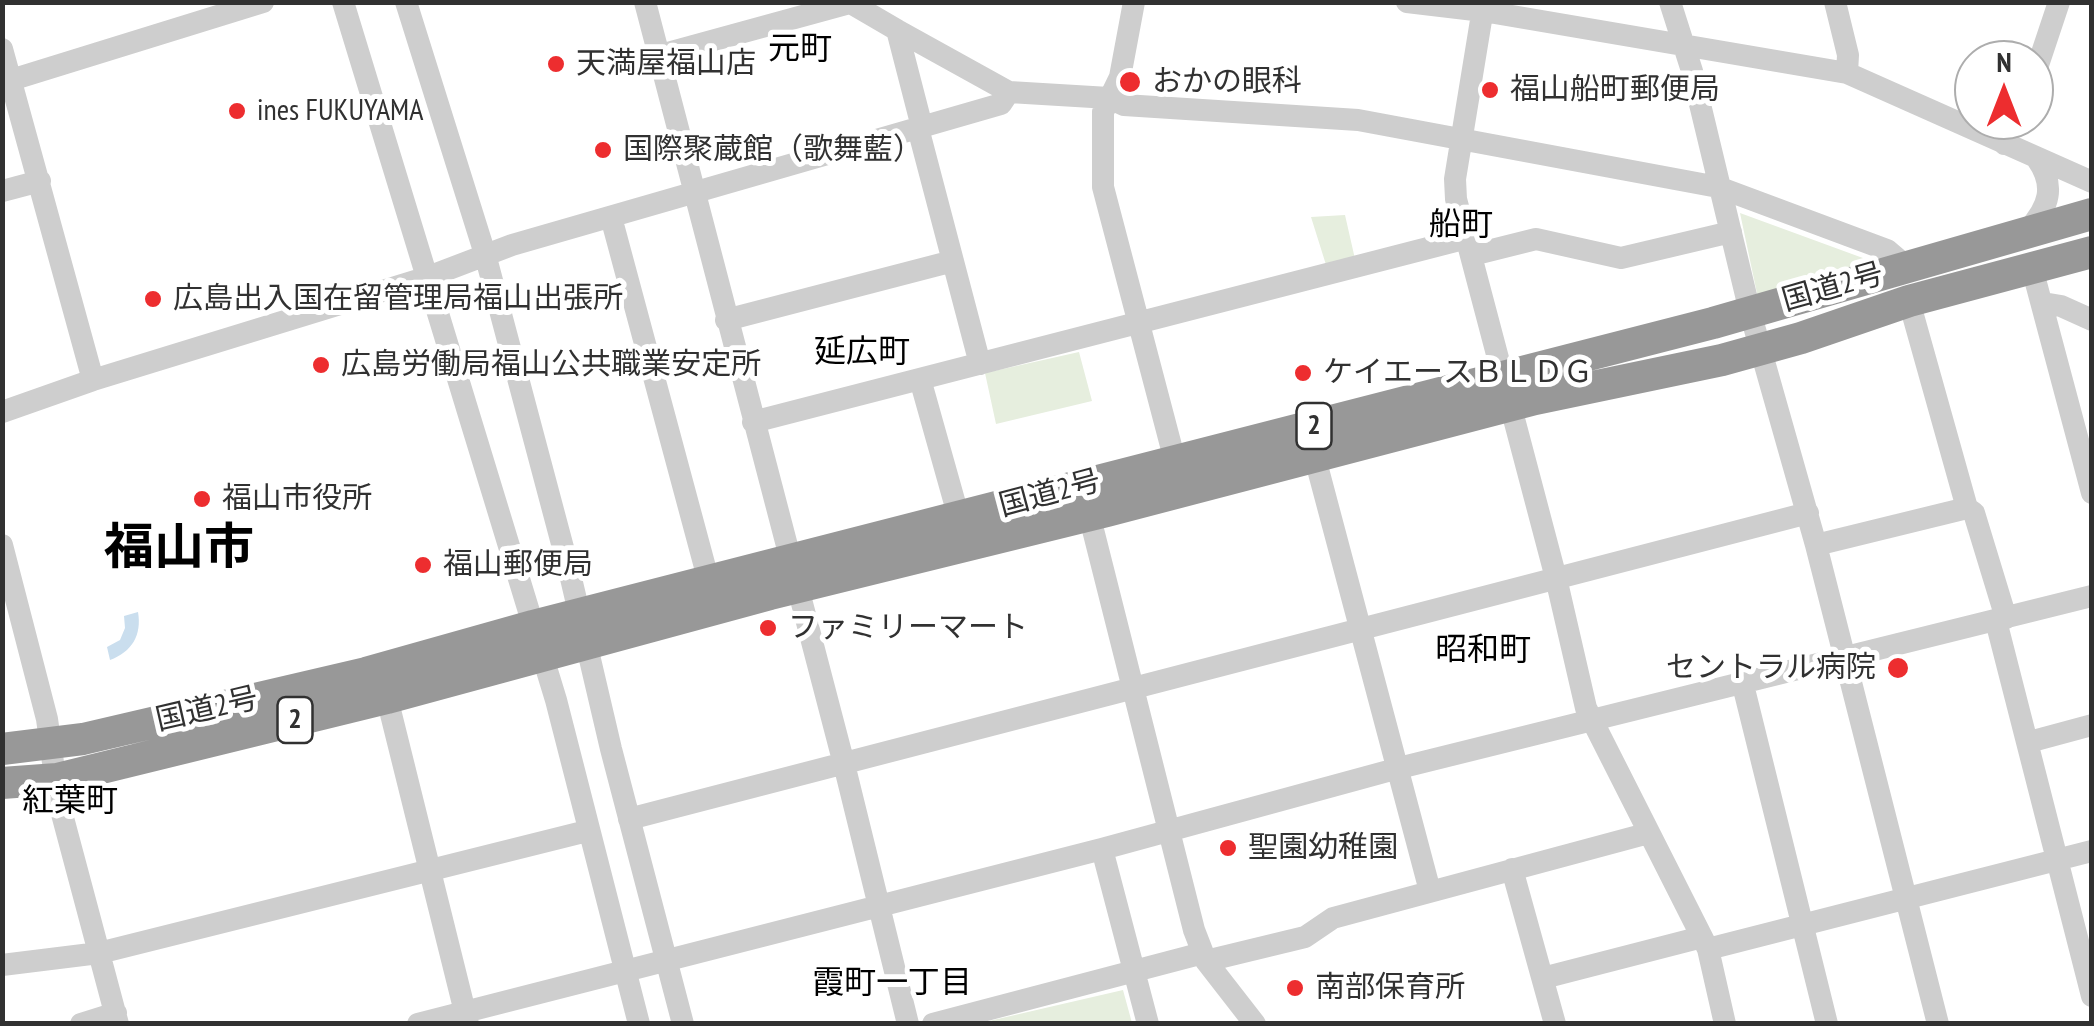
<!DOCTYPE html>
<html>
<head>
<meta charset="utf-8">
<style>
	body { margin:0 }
	#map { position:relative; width:2094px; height:1026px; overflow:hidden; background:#fff; font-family:"PT Sans Narrow",sans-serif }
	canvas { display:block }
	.frame { position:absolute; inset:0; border:5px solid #313131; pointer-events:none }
	.north { position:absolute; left:1954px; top:40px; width:100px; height:100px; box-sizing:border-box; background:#fff; border:2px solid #adadad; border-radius:50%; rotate:0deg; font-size:28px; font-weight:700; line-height:40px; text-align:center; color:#313131 }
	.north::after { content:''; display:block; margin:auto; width:35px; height:45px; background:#ed2d2f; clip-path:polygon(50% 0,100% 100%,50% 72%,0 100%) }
</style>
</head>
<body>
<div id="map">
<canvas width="2094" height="1026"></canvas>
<div class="frame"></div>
<div class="north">N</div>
</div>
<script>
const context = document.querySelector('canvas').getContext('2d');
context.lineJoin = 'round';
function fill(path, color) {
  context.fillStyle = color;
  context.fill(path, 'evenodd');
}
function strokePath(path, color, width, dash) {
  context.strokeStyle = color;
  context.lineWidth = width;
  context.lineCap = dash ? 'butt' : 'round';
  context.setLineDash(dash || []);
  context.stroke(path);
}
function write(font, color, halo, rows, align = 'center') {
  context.font = font + ' "PT Sans Narrow","Noto Sans JP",sans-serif';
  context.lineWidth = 10;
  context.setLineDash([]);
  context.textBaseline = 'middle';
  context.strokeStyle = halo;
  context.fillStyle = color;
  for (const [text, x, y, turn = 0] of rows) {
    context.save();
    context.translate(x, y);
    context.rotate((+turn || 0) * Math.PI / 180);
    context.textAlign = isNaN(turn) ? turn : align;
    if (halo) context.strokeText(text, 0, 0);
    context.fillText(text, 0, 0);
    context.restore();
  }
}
const green = new Path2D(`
	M 1740,213 L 1882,265 L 1758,298 Z
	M 1345,215 L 1355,259 L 1327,268 L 1311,217 Z
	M 1079,352 L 1092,401 L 996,424 L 985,373 Z
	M 1123,990 L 1132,1023 L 976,1024 Z`);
const water = new Path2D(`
	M 138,612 C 142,635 132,652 110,660 L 107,647 L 120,640 L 125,628 L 124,616 Z`);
const minor = new Path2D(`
	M 343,2 L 556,700 L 639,1024
	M 406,2 L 485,254 L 570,574 L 611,749 L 683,1024
	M 645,2 L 844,764 L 908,1024
	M 849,2 L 897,30 L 922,127
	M 1134,2 L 1120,77 L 1103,112 L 1103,187 L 1175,461
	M 1407,2 L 1483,11 L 1847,73 L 2092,182
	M 1484,2 L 1455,179 L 1456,199 L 1556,578 L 1586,708 L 1708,949 L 1725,1024
	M 1670,2 L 1692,71 L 1750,312 L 1816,545 L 1938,1024
	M 1835,2 L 1848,55 L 1847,73
	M 897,30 L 1009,92 L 1109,98 L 1124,105 L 1358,120 L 1718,187 L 1887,250 L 1907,267
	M 2,49 L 93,380
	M 660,55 L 850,3
	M 2034,77 L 2059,2
	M 11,80 L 263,2
	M 918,128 L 980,364
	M 2004,144 L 2015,120
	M 2,191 L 40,181
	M 611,217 L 709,582
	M 2028,230 C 2049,207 2056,186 2037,159
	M 1472,255 L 1536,239 L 1621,258 L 1731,232
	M 2032,268 L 2092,493
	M 1909,301 L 1967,508
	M 2043,303 L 2061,306 L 2092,320
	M 726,320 L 953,261
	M 920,379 L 959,518
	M 2,412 L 93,380 L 428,277 L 512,245 L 1001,104 L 1009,92
	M 753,422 L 1467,238
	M 1315,458 L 1430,891
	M 1086,502 L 1194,930 L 1206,961 L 1255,1024
	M 2,545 L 47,719 L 58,799 L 118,1024
	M 1816,545 L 1967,508 L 1974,513 L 2006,618
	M 1996,621 L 2092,996
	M 1743,685 L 1827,1024
	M 387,698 L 468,1024
	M 2029,742 L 2092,725
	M 629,819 L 1808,513
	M 1102,849 L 1148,1024
	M 1512,869 L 1555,1024
	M 1708,949 L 2092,851
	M 1206,961 L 1305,937 L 1333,918 L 1649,833
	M 2,965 L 99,953 L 587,831
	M 1543,978 L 1702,937
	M 81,1024 L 116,1013
	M 418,1024 L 1102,849 L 1399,768 L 2092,596
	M 933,1024 L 1203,953`);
const highway = new Path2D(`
	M 2,749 L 83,739 L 366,673 L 533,626 L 1713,323 L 2092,214
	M 2,783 L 57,779 L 387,698 L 770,594 L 1107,511 L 1535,399 L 1722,360 L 1801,338 L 1909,301 L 2092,252`);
const markers = [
	[556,64,10,"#ed2d2f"],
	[1130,82,12,"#ed2d2f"],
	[1490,90,10,"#ed2d2f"],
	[237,111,10,"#ed2d2f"],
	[603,150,10,"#ed2d2f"],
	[153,299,10,"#ed2d2f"],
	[321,365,10,"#ed2d2f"],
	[1303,373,10,"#ed2d2f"],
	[202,499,10,"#ed2d2f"],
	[423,565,10,"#ed2d2f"],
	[768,628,10,"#ed2d2f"],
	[1898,668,12,"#ed2d2f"],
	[1228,848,10,"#ed2d2f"],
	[1295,988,10,"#ed2d2f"]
];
const shields = [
	[1314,426,35],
	[295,720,35]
];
const shieldNames = [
	["2",1314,426],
	["2",295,720]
];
const poiNames = [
	["天満屋福山店",576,64],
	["おかの眼科",1152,82],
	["福山船町郵便局",1510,90],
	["ines FUKUYAMA",257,111],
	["国際聚蔵館（歌舞藍）",623,150],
	["広島出入国在留管理局福山出張所",173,299],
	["広島労働局福山公共職業安定所",341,365],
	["ケイエースＢＬＤＧ",1323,373],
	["福山市役所",222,499],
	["福山郵便局",443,565],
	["ファミリーマート",788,628],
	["セントラル病院",1876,668,"right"],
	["聖園幼稚園",1248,848],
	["南部保育所",1315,988]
];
const streetNames = [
	["国道2号",1833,288,-16],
	["国道2号",1050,494,-15],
	["国道2号",207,710,-13]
];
const neighbourhoodNames = [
	["元町",800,50],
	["船町",1461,226],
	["延広町",862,353],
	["昭和町",1483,651],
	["紅葉町",70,802],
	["霞町一丁目",892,984]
];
const townNames = [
	["福山市",179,550]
];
fill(green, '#e6eede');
fill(water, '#cadeee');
strokePath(minor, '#cecece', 22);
strokePath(highway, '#989898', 32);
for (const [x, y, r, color] of markers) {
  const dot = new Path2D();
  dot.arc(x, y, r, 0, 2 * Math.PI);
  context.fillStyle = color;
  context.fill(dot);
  strokePath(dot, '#fff', 4);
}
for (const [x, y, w] of shields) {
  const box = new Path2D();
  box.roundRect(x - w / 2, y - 23, w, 46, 8);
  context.fillStyle = '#fff';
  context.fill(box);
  strokePath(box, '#313131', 2.5);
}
write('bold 28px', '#313131', null, shieldNames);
write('30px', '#313131', '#fff', poiNames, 'left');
write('30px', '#313131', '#fff', streetNames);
write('32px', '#000', '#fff', neighbourhoodNames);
write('bold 50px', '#000', '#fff', townNames);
</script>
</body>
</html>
